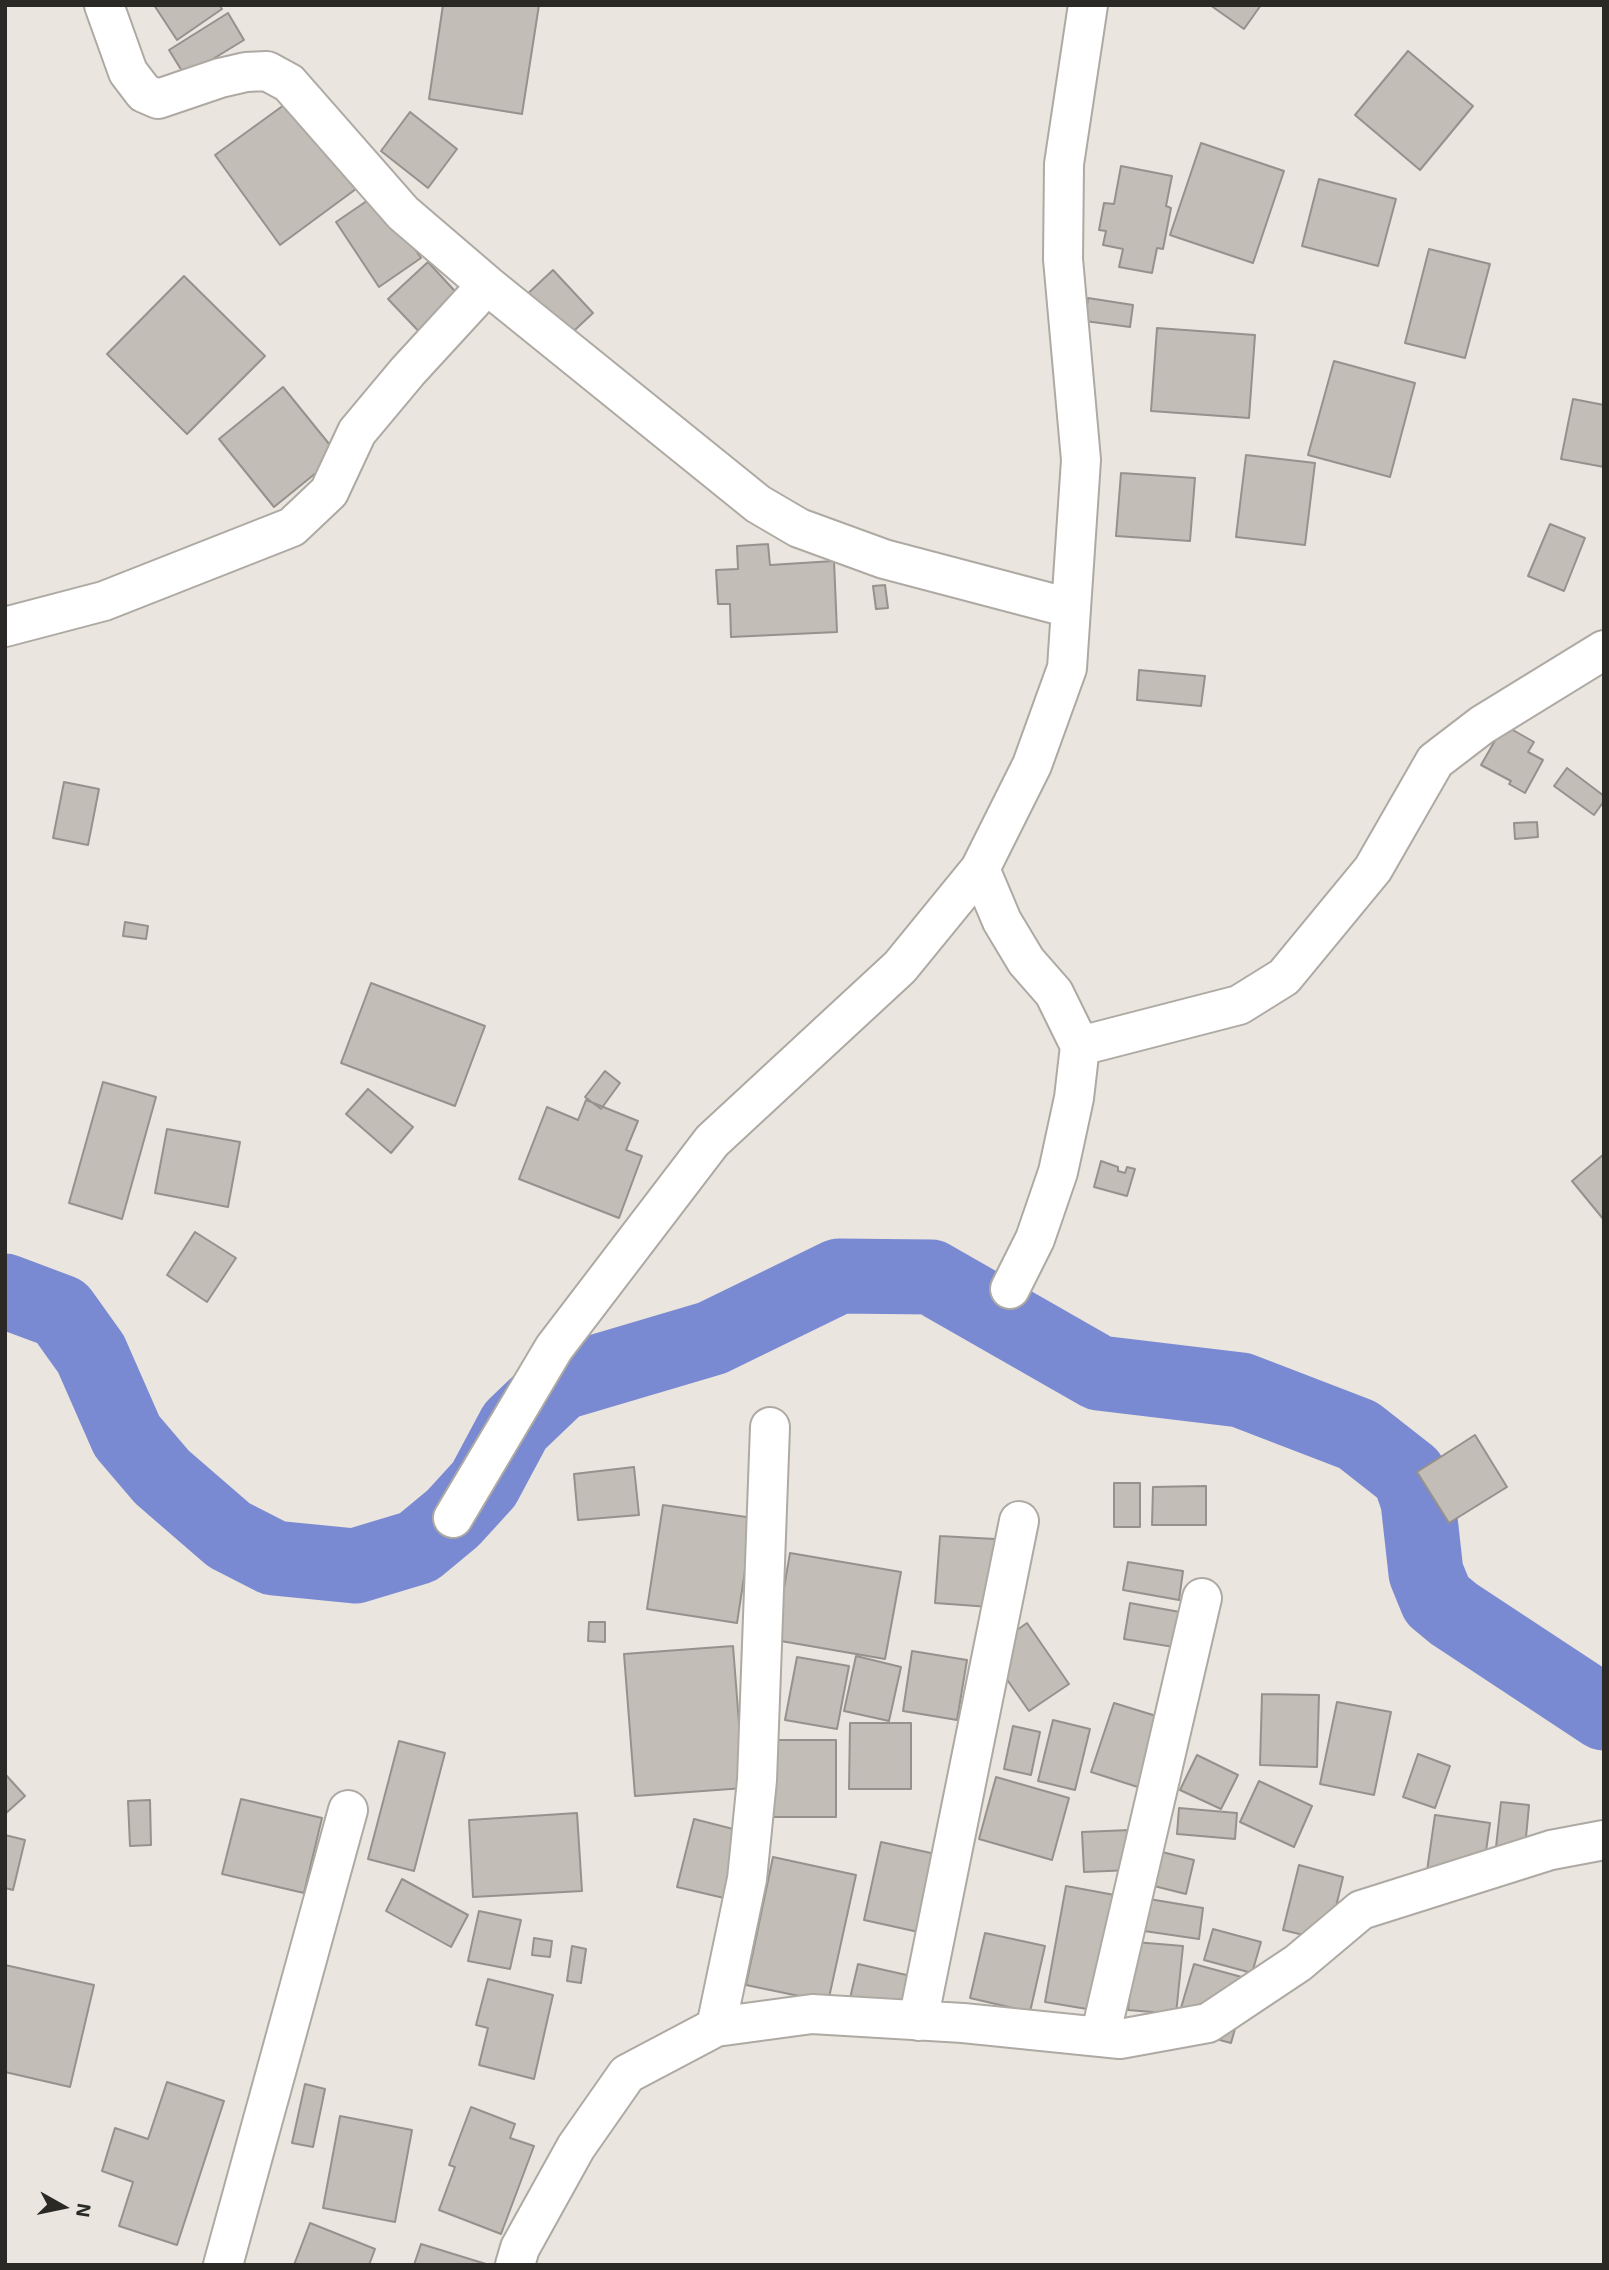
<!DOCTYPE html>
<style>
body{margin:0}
#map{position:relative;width:1609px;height:2270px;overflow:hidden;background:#eae5de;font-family:"Exo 2",sans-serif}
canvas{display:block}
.frame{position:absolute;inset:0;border:7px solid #2a2926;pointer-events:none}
.north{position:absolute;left:28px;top:2172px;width:70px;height:70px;-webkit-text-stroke:5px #eae5de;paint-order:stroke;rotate:99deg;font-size:19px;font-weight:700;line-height:28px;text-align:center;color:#2a2926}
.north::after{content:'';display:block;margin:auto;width:24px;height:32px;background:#2a2926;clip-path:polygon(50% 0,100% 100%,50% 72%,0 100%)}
</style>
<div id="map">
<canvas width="1609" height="2270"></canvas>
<div class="frame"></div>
<div class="north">N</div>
</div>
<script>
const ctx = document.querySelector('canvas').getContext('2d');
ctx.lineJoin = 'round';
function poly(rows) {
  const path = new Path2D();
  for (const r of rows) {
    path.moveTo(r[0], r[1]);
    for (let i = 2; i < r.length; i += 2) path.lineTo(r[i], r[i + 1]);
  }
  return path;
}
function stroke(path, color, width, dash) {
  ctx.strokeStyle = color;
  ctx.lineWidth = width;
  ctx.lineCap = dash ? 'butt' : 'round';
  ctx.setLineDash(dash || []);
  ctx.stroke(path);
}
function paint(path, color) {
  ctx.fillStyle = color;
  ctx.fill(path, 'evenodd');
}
stroke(poly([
 [5,1291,61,1312,91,1354,127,1436,162,1477,229,1535,274,1558,355,1566,418,1547,453,1518,484,1484,515,1426,560,1383,712,1338,839,1276,931,1277,1099,1373,1241,1390,1358,1435,1409,1475,1418,1501,1426,1573,1437,1600,1454,1614,1604,1713]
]), '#7a8ad2', 75);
const building = poly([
 [154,5,219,5,222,9,177,40,154,5],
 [443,5,539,5,522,114,429,99,443,5],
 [1210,5,1261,5,1244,29,1210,5],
 [228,13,244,40,185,76,169,50,228,13],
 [1408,51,1473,106,1420,170,1355,115,1408,51],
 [295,97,360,186,280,245,215,155,295,97],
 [410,112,457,149,428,188,381,151,410,112],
 [1201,143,1284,171,1253,263,1170,235,1201,143],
 [1121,166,1172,176,1166,206,1171,208,1163,249,1157,248,1152,273,1119,267,1123,249,1103,245,1106,231,1099,230,1104,203,1114,204,1121,166],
 [1319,179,1396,199,1378,266,1302,246,1319,179],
 [377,194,421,258,379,287,336,222,377,194],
 [1429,249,1490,264,1465,358,1405,343,1429,249],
 [428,262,465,302,426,339,388,299,428,262],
 [553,270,593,313,562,342,522,299,553,270],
 [184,276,265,356,187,434,107,354,184,276],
 [1088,298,1133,305,1130,327,1085,321,1088,298],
 [1157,328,1255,335,1249,418,1151,411,1157,328],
 [1334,361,1415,383,1390,477,1308,455,1334,361],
 [283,387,338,455,274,507,219,439,283,387],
 [1573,399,1604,405,1604,467,1561,459,1573,399],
 [1246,455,1315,463,1305,545,1236,537,1246,455],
 [1121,473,1195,478,1190,541,1116,536,1121,473],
 [1550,524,1585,538,1564,591,1528,576,1550,524],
 [768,544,770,565,834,561,837,632,731,637,730,604,718,604,716,570,738,569,737,546,768,544],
 [885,585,888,608,876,609,873,586,885,585],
 [1139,670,1205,676,1201,706,1137,700,1139,670],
 [1504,725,1534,742,1528,752,1543,760,1525,793,1509,784,1511,781,1481,765,1504,725],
 [1567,768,1604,796,1604,801,1594,815,1554,786,1567,768],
 [64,782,99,789,88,845,53,838,64,782],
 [1537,822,1538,837,1515,839,1514,823,1537,822],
 [125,922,148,926,146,939,123,936,125,922],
 [371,983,485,1026,455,1106,341,1063,371,983],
 [605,1071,620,1083,601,1109,585,1097,605,1071],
 [103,1082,156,1097,122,1219,69,1203,103,1082],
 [368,1089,413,1127,391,1153,346,1114,368,1089],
 [586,1100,638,1121,626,1150,642,1156,619,1218,519,1179,547,1107,578,1120,586,1100],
 [167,1129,240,1142,228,1207,155,1193,167,1129],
 [1604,1154,1604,1220,1572,1181,1604,1154],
 [1101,1161,1118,1167,1118,1171,1125,1173,1127,1167,1135,1169,1127,1196,1094,1187,1101,1161],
 [195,1232,236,1258,207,1302,167,1275,195,1232],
 [1475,1435,1507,1487,1449,1523,1417,1472,1475,1435],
 [634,1467,639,1515,578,1520,574,1474,634,1467],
 [1114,1483,1140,1483,1140,1527,1114,1527,1114,1483],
 [1206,1486,1206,1525,1152,1525,1153,1487,1206,1486],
 [663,1505,753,1518,737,1623,647,1609,663,1505],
 [940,1536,995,1539,990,1607,935,1603,940,1536],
 [790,1553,901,1572,885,1659,775,1640,790,1553],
 [1128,1562,1183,1571,1179,1600,1123,1590,1128,1562],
 [1130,1603,1180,1612,1174,1647,1124,1639,1130,1603],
 [589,1622,605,1622,605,1642,588,1641,589,1622],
 [1027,1623,1069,1684,1029,1711,987,1651,1027,1623],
 [733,1646,744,1788,635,1796,624,1654,733,1646],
 [912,1651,967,1660,957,1720,903,1711,912,1651],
 [856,1656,901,1667,889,1721,844,1711,856,1656],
 [797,1657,849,1666,837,1729,785,1720,797,1657],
 [1262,1694,1319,1695,1317,1767,1260,1765,1262,1694],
 [1337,1702,1391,1712,1374,1795,1320,1784,1337,1702],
 [1114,1703,1166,1719,1144,1789,1091,1772,1114,1703],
 [1053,1720,1090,1729,1075,1790,1038,1781,1053,1720],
 [850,1723,911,1723,911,1789,849,1789,850,1723],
 [1013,1726,1040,1732,1031,1775,1004,1769,1013,1726],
 [770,1740,836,1740,836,1817,771,1817,770,1740],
 [399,1741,445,1753,414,1871,368,1859,399,1741],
 [1418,1754,1450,1766,1435,1808,1403,1797,1418,1754],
 [1197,1755,1238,1775,1221,1809,1180,1790,1197,1755],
 [5,1774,25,1796,5,1814,5,1774],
 [996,1777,1069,1798,1052,1860,979,1839,996,1777],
 [1259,1781,1312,1806,1294,1847,1240,1822,1259,1781],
 [241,1799,322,1818,304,1893,222,1874,241,1799],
 [150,1800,151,1845,130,1846,128,1801,150,1800],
 [1501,1802,1529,1805,1524,1859,1495,1856,1501,1802],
 [1179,1808,1237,1813,1235,1839,1177,1834,1179,1808],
 [577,1813,582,1891,473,1897,469,1820,577,1813],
 [1435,1815,1490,1823,1482,1879,1427,1871,1435,1815],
 [694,1819,741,1831,724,1898,677,1887,694,1819],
 [1130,1830,1131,1870,1084,1872,1082,1832,1130,1830],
 [5,1835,25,1840,13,1890,5,1888,5,1835],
 [881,1842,940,1855,923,1933,864,1920,881,1842],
 [1154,1850,1194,1860,1186,1894,1146,1884,1154,1850],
 [773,1857,856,1875,828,2002,746,1985,773,1857],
 [1299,1865,1343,1877,1328,1941,1283,1930,1299,1865],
 [402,1879,468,1915,451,1947,386,1911,402,1879],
 [1066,1886,1120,1896,1099,2011,1045,2002,1066,1886],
 [1149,1899,1203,1908,1199,1939,1144,1931,1149,1899],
 [479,1911,521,1920,510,1969,468,1961,479,1911],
 [1213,1929,1261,1942,1252,1973,1204,1960,1213,1929],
 [985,1933,1045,1946,1030,2012,970,1998,985,1933],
 [534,1938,552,1941,550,1957,532,1955,534,1938],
 [1135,1942,1183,1946,1176,2014,1128,2010,1135,1942],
 [572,1946,586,1949,581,1983,567,1981,572,1946],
 [858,1964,911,1976,901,2019,848,2007,858,1964],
 [1194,1964,1249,1979,1231,2043,1175,2028,1194,1964],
 [5,1965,94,1985,70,2087,5,2072,5,1965],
 [488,1979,553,1995,534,2079,479,2065,488,2028,476,2025,488,1979],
 [167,2082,224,2101,177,2245,119,2226,133,2182,102,2171,115,2128,148,2139,167,2082],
 [305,2084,325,2089,313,2147,292,2143,305,2084],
 [471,2107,515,2124,510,2138,534,2146,501,2234,439,2210,455,2167,449,2165,471,2107],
 [340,2116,412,2130,395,2222,323,2208,340,2116],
 [310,2223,375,2249,369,2265,294,2265,310,2223],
 [421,2244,486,2264,485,2265,414,2265,421,2244]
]);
paint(building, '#c2bdb7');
stroke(building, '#96918c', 2);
const minor = poly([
 [104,5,128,72,144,93,158,99,220,78,246,72,267,71,289,83,403,213,487,285,758,504,799,528,884,559,1070,608],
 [5,627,104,601,292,527,329,492,357,432,408,371,487,285],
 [980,869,1002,921,1026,961,1054,993,1080,1046,1074,1098,1058,1172,1035,1239,1010,1289],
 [1080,1046,1239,1005,1284,977,1373,869,1435,761,1482,725,1604,650],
 [453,1518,554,1348,712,1141,900,967,980,869,1032,765,1067,668,1081,460,1063,259,1064,164,1088,5],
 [918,2021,1019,1521],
 [716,2027,747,1879,757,1780,770,1427],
 [1100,2037,1202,1598],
 [223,2265,348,1810],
 [515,2265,520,2248,576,2147,627,2074,716,2027,812,2014,963,2023,1120,2039,1208,2023,1298,1963,1361,1910,1551,1850,1604,1840]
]);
stroke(minor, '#aea9a3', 42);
stroke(minor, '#fff', 38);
</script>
